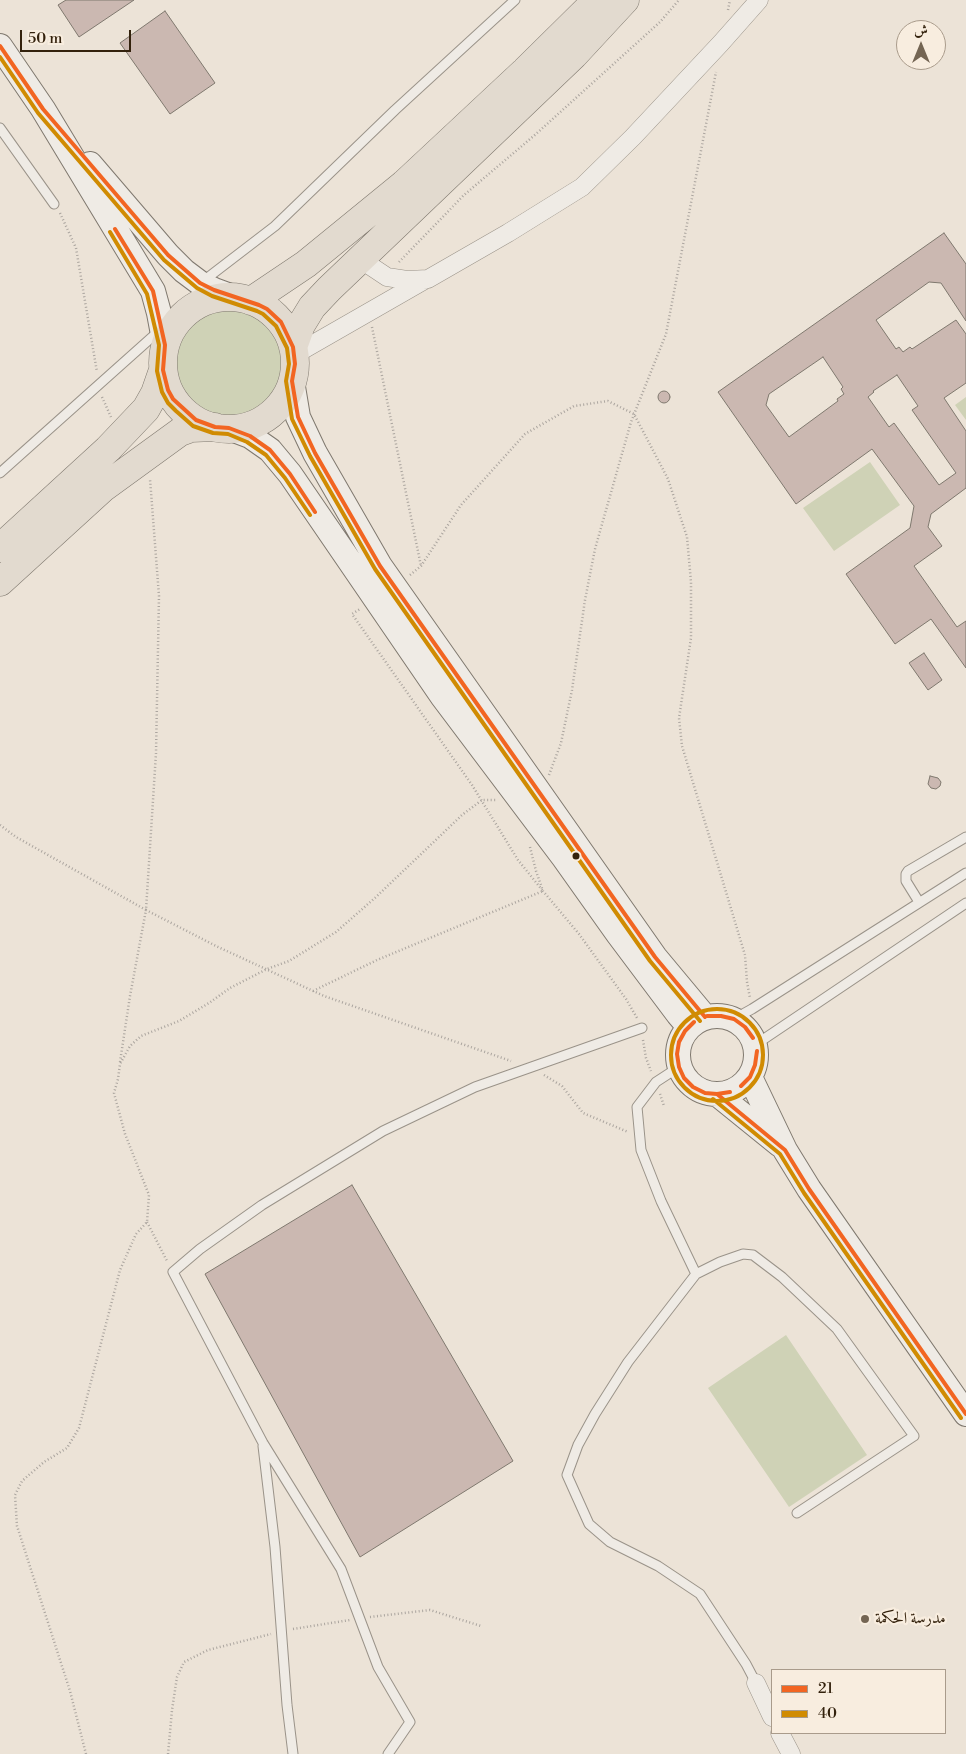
<!DOCTYPE html>
<meta charset="utf-8">
<style>
body{margin:0}
#map{position:relative;width:966px;height:1754px;overflow:hidden;background:#ece3d7;font-family:"Libre Bodoni",Amiri,serif}
canvas{display:block}
.legend{position:absolute;left:771px;top:1669px;width:175px;height:65px;box-sizing:border-box;background:#f8eddf;border:1px solid #a99b8b;margin:0;padding:6px 9px;list-style:none;font-size:15px;color:#33210c}
.legend li{display:flex;align-items:center;gap:10px;height:25px}
.legend b{width:25px;border:1px solid #a99b8b}
.north{position:absolute;left:896px;top:20px;width:50px;height:50px;box-sizing:border-box;background:#f8eddf;border:1px solid #a99b8b;border-radius:50%;rotate:0deg;font-size:14px;font-weight:700;line-height:20px;text-align:center;color:#33210c}
.north::after{content:'';display:block;margin:auto;width:18px;height:22px;background:#746553;clip-path:polygon(50% 0,100% 100%,50% 72%,0 100%)}
.scale{position:absolute;left:20px;top:30px;width:111px;height:22px;box-sizing:border-box;border:2px solid #33210c;border-top:0;padding-left:6px;font-size:15px;line-height:18px;white-space:nowrap;color:#33210c;-webkit-text-stroke:4px #f8eddf;paint-order:stroke}
</style>
<div id="map">
<canvas width="966" height="1754"></canvas>
<ul class="legend">
<li><b style="height:6px;background:#f26522"></b>21</li>
<li><b style="height:6px;background:#d08b02"></b>40</li>
</ul>
<div class="north">ش</div>
<div class="scale">50 m</div>
</div>
<script>
const ctx = document.querySelector('canvas').getContext('2d');
ctx.lineJoin = 'round';
function paint(path, color) {
  ctx.fillStyle = color;
  ctx.fill(path, 'evenodd');
}
function poly(rows) {
  const path = new Path2D();
  for (const r of rows) {
    if (r.length === 3) {
      path.moveTo(r[0] + r[2], r[1]);
      path.arc(r[0], r[1], r[2], 0, 2 * Math.PI);
      continue;
    }
    path.moveTo(r[0], r[1]);
    for (let i = 2; i < r.length; i += 2) path.lineTo(r[i], r[i + 1]);
  }
  return path;
}
function stroke(path, color, width, dash) {
  ctx.strokeStyle = color;
  ctx.lineWidth = width;
  ctx.lineCap = dash ? 'butt' : 'round';
  ctx.setLineDash(dash || []);
  ctx.stroke(path);
}
function drawText(font, color, halo, rows, align = 'center') {
  ctx.font = font + ' "Libre Bodoni",Amiri,serif';
  ctx.lineWidth = 4.5;
  ctx.setLineDash([]);
  ctx.textBaseline = 'middle';
  ctx.strokeStyle = halo;
  ctx.fillStyle = color;
  for (const [text, x, y, turn = 0] of rows) {
    ctx.save();
    ctx.translate(x, y);
    ctx.rotate((+turn || 0) * Math.PI / 180);
    ctx.textAlign = isNaN(turn) ? turn : align;
    if (halo) ctx.strokeText(text, 0, 0);
    ctx.fillText(text, 0, 0);
    ctx.restore();
  }
}
paint(poly([
 [229,363,57],
 [966,397,966,420,955,405],
 [870,462,900,505,834,551,803,508],
 [786,1335,867,1455,789,1507,708,1388]
]), '#cfd2b6');
const building = poly([
 [66,0,134,0,79,37,58,5,66,0],
 [165,11,215,83,170,114,120,43,165,11],
 [944,233,966,264,966,321,941,283,929,282,876,320,896,349,899,347,903,352,910,347,912,349,956,320,966,334,966,383,944,398,966,431,966,488,931,514,928,527,942,546,914,566,957,627,966,621,966,668,931,619,895,644,846,574,910,528,914,506,872,449,796,504,718,392,944,233],
 [823,357,843,387,841,389,844,394,837,399,838,401,789,437,766,405,769,394,823,357],
 [897,375,918,406,912,410,956,473,939,485,894,423,889,427,868,397,874,392,873,391,897,375],
 [664,397,6],
 [924,653,942,680,928,690,909,663,924,653],
 [930,776,938,778,941,782,940,786,936,789,931,788,928,784,930,776],
 [352,1185,513,1461,360,1557,205,1274,352,1185]
]);
paint(building, '#cbb8b1');
stroke(building, '#7f786e', 1);
const service = poly([
 [0,128,54,204],
 [202,282,275,226,395,110,515,0],
 [0,473,160,330],
 [919,902,906,881,906,874,908,871,966,837],
 [734,1019,752,1009,966,873],
 [755,1045,966,903],
 [679,1067,656,1082,637,1107,641,1150,661,1201,696,1274],
 [263,1446,275,1547,287,1705,293,1754],
 [756,1683,746,1664,700,1594,658,1566,610,1542,589,1524,567,1475,578,1445,595,1414,628,1362,696,1274,720,1262,743,1254,753,1255,782,1277,837,1329,914,1436,797,1513],
 [388,1754,410,1722,378,1667,341,1569,263,1443,173,1272,200,1249,262,1205,383,1131,475,1087,642,1028]
]);
const minor = poly([
 [360,259,387,277,407,280,428,279,508,233,582,187,633,137,721,43,759,0],
 [294,355,423,281],
 [756,1683,772,1717],
 [780,1733,791,1754]
]);
const secondary = poly([
 [0,46,43,109,153,291,159,313,165,345],
 [90,164,168,255,184,271,200,283,214,290,233,297],
 [292,381,298,417,315,453,380,566,655,957,705,1017],
 [229,428,250,436,270,450,290,474,442,696,564,858,618,934,678,1014,689,1027],
 [717,1055,39],
 [750,1077,785,1150,809,1189,966,1414],
 [717,1094,780,1145]
]);
const trunk = poly([
 [229,363,66],
 [251,301,306,264,404,184,525,71,597,0],
 [293,347,301,325,312,307,329,289,574,55,625,0],
 [0,548,108,449,146,409,155,393,163,370],
 [0,582,103,488,180,432,191,428,215,427]
]);
stroke(service, '#9a9389', 11);
stroke(minor, '#9a9389', 19);
stroke(secondary, '#7f786e', 26);
stroke(trunk, '#7f786e', 29);
stroke(poly([
 [728,10,730,0],
 [60,213,76,248,97,372],
 [399,262,464,195,536,134,660,22,679,0],
 [372,327,421,566],
 [102,397,111,417],
 [410,575,421,566,461,505,525,434,574,406,608,401,634,414,668,479,687,537,691,582,691,638,679,718,682,746,745,955,747,982,750,998],
 [549,775,561,743,572,690,585,600,595,549,631,422,666,334,716,72],
 [0,825,16,837,146,910,156,753,159,596,150,479],
 [530,847,536,871,543,891,579,934,626,999,637,1018],
 [313,991,377,960,543,891,518,860,472,785,352,614,360,609],
 [643,1040,646,1058,651,1071],
 [120,1062,130,996,146,910,216,946,324,996,511,1061],
 [544,1075,562,1086,583,1113,628,1132],
 [660,1094,664,1106],
 [147,1222,167,1261],
 [370,1617,430,1610,481,1626],
 [293,1629,350,1620],
 [86,1754,70,1691,17,1526,15,1495,22,1481,44,1462,67,1448,79,1428,120,1270,136,1234,147,1222,149,1195,125,1134,114,1093,118,1079,120,1064,130,1046,141,1036,179,1021,209,1003,230,988,267,969,289,961,336,932,376,897,462,815,482,800,496,800],
 [168,1754,172,1710,177,1677,184,1662,208,1650,271,1634]
]), '#aba59f', 2.5, [1, 2.5]);
stroke(service, '#efebe5', 9);
stroke(minor, '#efebe5', 18);
stroke(secondary, '#efebe5', 24);
stroke(trunk, '#e2dacf', 28);
stroke(poly([
 [0,46,43,109,168,255,200,283,214,290,259,305,267,309,281,322,293,347,295,364,292,381,298,417,315,453,380,566,655,957,705,1017],
 [115,229,153,291,165,345,163,370,168,390,173,399,196,420,215,427,229,428,250,436,270,450,290,474,315,512],
 [707,1016,721,1016,734,1019,745,1027,753,1038],
 [694,1022,685,1031,679,1042,677,1054,679,1067,684,1078,693,1087,705,1093,717,1094,730,1092],
 [741,1086,750,1077,755,1065,757,1051],
 [717,1094,785,1150,809,1189,966,1414]
]), '#f26522', 4);
stroke(poly([
 [0,57,38,113,164,260,197,288,212,296,257,311,263,314,276,326,287,348,289,364,286,381,292,419,310,456,375,569,650,961,700,1021],
 [110,232,147,294,159,345,157,371,162,392,168,403,176,411,193,426,213,433,228,434,247,442,266,455,285,478,310,515],
 [717,1055,46],
 [713,1099,780,1154,804,1193,961,1418]
]), '#d08b02', 4);
for (const [x, y, r, color] of [
 [576,856,4.5,"#33210c"],
 [865,1619,5,"#746553"]
]) {
  const dot = new Path2D();
  dot.arc(x, y, r, 0, 2 * Math.PI);
  ctx.fillStyle = color;
  ctx.fill(dot);
  stroke(dot, '#f8eddf', 2);
}
drawText('16px', '#33210c', '#f8eddf', [
 ["مدرسة الحكمة",875,1619]
], 'left');
</script>
